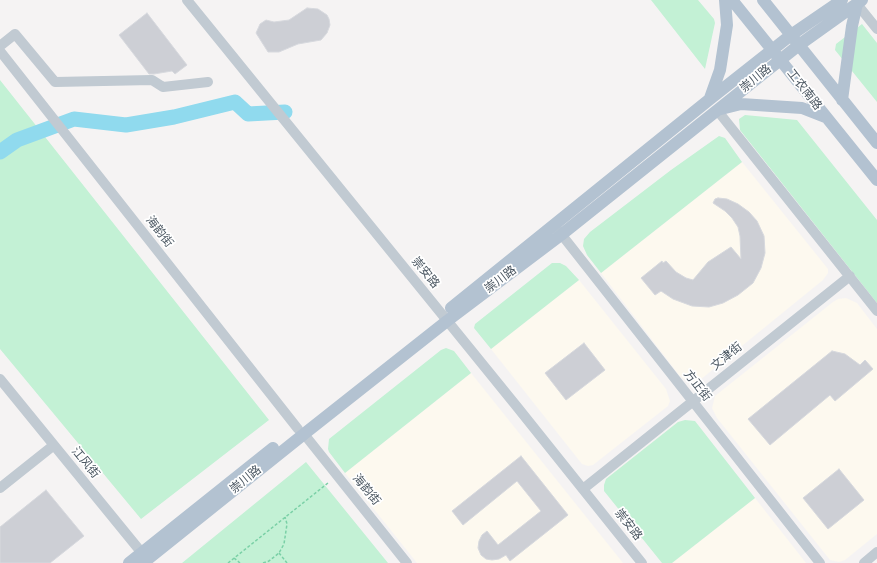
<!DOCTYPE html>
<meta charset="utf-8">
<style>
body{margin:0}
canvas{display:block;background:#f5f3f3}
</style>
<canvas width="877" height="563"></canvas>
<script>
const ctx = document.querySelector('canvas').getContext('2d');
ctx.lineJoin = 'round';
function paint(path, color) {
  ctx.fillStyle = color;
  ctx.fill(path, 'evenodd');
}
function poly(rows) {
  const path = new Path2D();
  for (const r of rows) {
    path.moveTo(r[0], r[1]);
    for (let i = 2; i < r.length; i += 2) path.lineTo(r[i], r[i + 1]);
  }
  return path;
}
function stroke(path, color, width, dash) {
  ctx.strokeStyle = color;
  ctx.lineWidth = width;
  ctx.lineCap = dash ? 'butt' : 'round';
  ctx.setLineDash(dash || []);
  ctx.stroke(path);
}
function drawText(font, color, halo, rows, align = 'center') {
  ctx.font = font + ' Poppins,"Noto Sans SC",sans-serif';
  ctx.lineWidth = 3.5;
  ctx.setLineDash([]);
  ctx.textBaseline = 'middle';
  ctx.strokeStyle = halo;
  ctx.fillStyle = color;
  for (const [text, x, y, turn = 0] of rows) {
    ctx.save();
    ctx.translate(x, y);
    ctx.rotate((+turn || 0) * Math.PI / 180);
    ctx.textAlign = isNaN(turn) ? turn : align;
    if (halo) ctx.strokeText(text, 0, 0);
    ctx.fillText(text, 0, 0);
    ctx.restore();
  }
}
paint(poly([
 [742,162,828,269,828,273,823,280,700,380,693,382,684,379,679,375,601,273],
 [579,280,666,389,670,401,668,406,593,465,588,466,582,464,491,349],
 [846,298,857,303,877,329,877,534,845,560,839,562,830,560,717,418,712,408,715,396,833,302,838,299],
 [471,373,623,563,417,563,345,473],
 [755,498,806,563,672,563]
]), '#fdf9ef');
paint(poly([
 [651,0,698,0,714,19,715,23,705,69],
 [862,24,877,43,877,102,835,50,836,44],
 [0,80,269,420,141,519,0,349],
 [745,115,797,120,877,220,877,303,740,130,739,119],
 [719,136,725,138,742,162,601,273,587,255,583,246,584,239,590,232,671,170],
 [552,263,560,263,566,266,579,280,491,349,474,328,475,324],
 [446,348,454,351,471,373,345,473,329,452,328,449,329,439,441,350],
 [685,420,695,421,755,498,672,563,662,563,604,491,604,485,606,479,678,422],
 [306,462,388,563,182,563]
]), '#c3f1d5');
stroke(poly([
 [0,152,17,140,74,119,126,125,174,117,235,102,248,114,285,112]
]), '#90daee', 15);
const building = poly([
 [307,8,318,9,327,15,329,19,330,25,327,33,321,40,298,44,279,52,268,52,256,33,260,24,266,20,274,22,289,20,307,8],
 [147,13,187,65,175,74,172,71,154,74,149,74,119,35,147,13],
 [718,198,727,199,738,204,749,212,757,221,764,236,765,253,761,268,753,283,738,295,723,303,709,307,692,306,673,299,661,291,655,295,641,278,662,261,663,263,666,261,676,272,686,278,693,280,708,262,731,247,741,259,740,236,738,227,732,218,725,211,713,203,715,199,718,198],
 [584,343,605,370,566,400,545,373,584,343],
 [832,351,845,354,860,365,865,360,873,369,835,401,830,395,770,445,748,419,832,351],
 [521,456,568,515,510,561,506,555,499,559,492,560,486,559,481,555,478,548,479,541,482,535,487,531,498,545,541,511,517,481,463,525,452,511,521,456],
 [839,469,864,500,828,529,803,498,839,469],
 [46,490,84,536,50,563,0,563,0,527,46,490]
]);
paint(building, '#cdcfd5');
stroke(building, '#d7d9de', 1);
stroke(poly([
 [279,553,287,563],
 [234,558,240,563],
 [228,563,328,483],
 [263,563,269,561,279,553,284,544,287,524,285,517]
]), '#7ad0a6', 1.5, [3, 2]);
stroke(poly([
 [187,0,518,408,642,563],
 [857,4,877,29],
 [0,46,15,34,55,82,152,80,163,87,208,82],
 [0,51,298,429],
 [717,110,877,311],
 [554,225,820,563],
 [0,379,146,558],
 [304,434,407,563],
 [0,488,54,445],
 [583,489,850,276],
 [864,563,877,552]
]), '#c1cad2', 10);
stroke(poly([
 [732,0,877,180],
 [763,0,877,143],
 [710,98,720,70,727,25,725,0],
 [842,100,852,26,857,4],
 [721,109,741,104,802,108,825,117],
 [451,308,710,99,791,35,842,0],
 [129,563,273,448],
 [143,563,304,434,447,321,561,235,799,45,862,0]
]), '#b3c2d1', 12);
drawText('12px', '#4a5661', '#fff', [
 ["崇川路",756,79,-39],
 ["工农南路",804,90,52],
 ["海韵街",159,232,52],
 ["崇安路",425,273,51],
 ["崇川路",501,280,-37],
 ["文津街",727,357,-39],
 ["方正街",697,386,52],
 ["江风街",85,463,51],
 ["崇川路",246,480,-39],
 ["海韵街",366,490,51],
 ["崇安路",628,525,52]
]);
</script>
